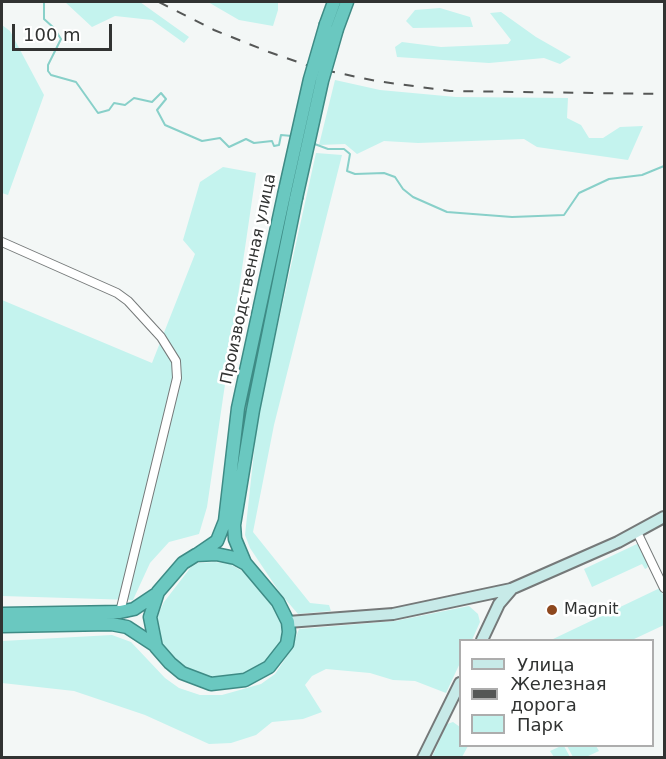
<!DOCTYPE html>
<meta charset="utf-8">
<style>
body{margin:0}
#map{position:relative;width:666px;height:759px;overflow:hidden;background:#f3f7f6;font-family:"DejaVu Sans",sans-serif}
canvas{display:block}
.frame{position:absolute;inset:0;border:3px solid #313332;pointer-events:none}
.legend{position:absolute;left:459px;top:639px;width:195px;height:108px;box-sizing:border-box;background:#fff;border:2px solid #adadad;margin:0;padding:8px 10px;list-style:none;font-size:18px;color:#313332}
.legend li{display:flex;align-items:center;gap:12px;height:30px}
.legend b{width:30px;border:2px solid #adadad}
.scale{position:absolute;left:12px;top:24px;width:100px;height:27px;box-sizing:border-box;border:3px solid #313332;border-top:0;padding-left:8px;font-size:18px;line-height:21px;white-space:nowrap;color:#313332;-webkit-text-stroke:4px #fff;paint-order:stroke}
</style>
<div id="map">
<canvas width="666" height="759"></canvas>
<div class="frame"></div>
<ul class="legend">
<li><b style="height:8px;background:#c7eae8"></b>Улица</li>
<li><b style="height:8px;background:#555756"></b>Железная дорога</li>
<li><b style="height:16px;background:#c4f3ee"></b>Парк</li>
</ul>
<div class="scale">100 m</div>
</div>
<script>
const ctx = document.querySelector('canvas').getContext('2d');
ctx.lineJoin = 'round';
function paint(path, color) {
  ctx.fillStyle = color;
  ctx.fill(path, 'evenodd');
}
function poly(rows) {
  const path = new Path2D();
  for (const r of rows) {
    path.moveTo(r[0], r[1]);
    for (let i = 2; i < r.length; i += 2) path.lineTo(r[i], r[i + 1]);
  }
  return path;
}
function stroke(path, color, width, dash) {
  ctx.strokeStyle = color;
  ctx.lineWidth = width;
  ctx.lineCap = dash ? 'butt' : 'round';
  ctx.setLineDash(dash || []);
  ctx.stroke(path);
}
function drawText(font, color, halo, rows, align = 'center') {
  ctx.font = font + ' "DejaVu Sans",sans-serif';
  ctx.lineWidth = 5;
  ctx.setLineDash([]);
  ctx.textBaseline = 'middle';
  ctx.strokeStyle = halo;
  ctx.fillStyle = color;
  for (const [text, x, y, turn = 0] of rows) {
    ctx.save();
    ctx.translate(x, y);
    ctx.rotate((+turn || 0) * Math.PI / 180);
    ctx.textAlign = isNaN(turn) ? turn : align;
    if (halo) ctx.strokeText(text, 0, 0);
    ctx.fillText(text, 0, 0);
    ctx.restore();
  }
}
paint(poly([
 [65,2,140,2,189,37,184,43,152,20,115,16,92,27],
 [208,2,278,2,278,10,273,26,239,20],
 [440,8,470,17,473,27,413,28,406,21,415,10],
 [501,12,536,37,571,57,560,64,544,58,489,63,397,57,395,47,402,42,441,47,508,44,511,40,490,13],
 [2,25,10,31,44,95,8,195,2,193],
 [335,80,380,90,456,97,568,98,567,118,581,125,589,138,603,138,620,127,643,126,628,160,537,147,524,139,418,143,384,141,357,154,345,144,319,145],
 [316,153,342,155,274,425,253,532,310,603,329,605,331,611,298,614,280,593,250,548,245,535,258,415],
 [223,167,256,173,207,507,199,534,169,542,150,563,133,600,2,596,2,300,152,363,195,254,183,240,200,182],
 [639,543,649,564,647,568,645,569,642,564,592,587,584,569],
 [215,562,230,564,242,571,262,589,282,622,283,631,282,642,267,662,258,669,226,678,208,678,195,674,182,665,161,643,155,630,157,617,164,602,191,567,198,563],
 [660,588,664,597,664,625,632,640,551,640],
 [469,606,478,614,480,622,472,640,460,640,460,663,446,693,415,681,393,680,370,673,326,669,312,676,305,685,322,712,303,719,272,722,256,735,231,743,209,744,145,715,74,691,2,683,2,641,112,635,131,642,165,678,179,688,200,695,222,695,261,684,275,674,291,650,299,629,395,621],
 [453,722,460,727,460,746,468,746,462,757,432,757,447,724],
 [561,746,564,746,570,757,554,757,550,751],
 [567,746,596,746,599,751,586,757,573,757]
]), '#c4f3ee');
stroke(poly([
 [44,2,44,19,54,28,61,39,48,65,48,71,51,75,76,82,98,113,109,110,114,103,125,105,134,98,152,102,161,93,166,99,157,110,165,125,202,141,220,138,229,147,246,139,254,143,272,141,274,146,279,145,281,135,292,136],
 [312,143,328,149,344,149,350,154,347,171,355,174,384,173,395,177,403,189,413,197,447,212,512,217,564,215,579,193,609,179,642,175,664,166]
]), '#88d0c9', 2);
const minor = poly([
 [2,242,117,293,128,301,161,337,176,361,177,378,120,612],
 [637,532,664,588]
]);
const secondary = poly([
 [288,622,393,614,511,589,618,542,664,517],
 [482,640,499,604,511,590],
 [423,758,460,683]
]);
const trunk = poly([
 [326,24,334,2],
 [337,29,347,2],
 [198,554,217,541,225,521,238,408,284,195],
 [216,554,235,558,246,564,278,602,288,622,289,632,287,644,269,667,245,680,211,684,182,673,170,663,156,647,150,617,158,592,183,563,196,555,216,554],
 [245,563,235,539,234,525,253,410,296,198],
 [2,614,120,612,134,609,155,595],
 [2,626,111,624,127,627,156,646]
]);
stroke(minor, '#757979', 10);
stroke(secondary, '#757979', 14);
stroke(trunk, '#3e8b85', 15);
stroke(minor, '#fff', 8);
stroke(secondary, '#c7eae8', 10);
stroke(trunk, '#6ac8c0', 12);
stroke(poly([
 [159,2,214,30,269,52,315,68,376,81,450,91,664,94]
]), '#555756', 2, [10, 10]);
const trunkBridge = poly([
 [284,195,310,79,326,24],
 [296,198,322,81,337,29]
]);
stroke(trunkBridge, '#3e8b85', 15, []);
stroke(trunkBridge, '#6ac8c0', 12);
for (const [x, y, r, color] of [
 [552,610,6,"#8d481e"]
]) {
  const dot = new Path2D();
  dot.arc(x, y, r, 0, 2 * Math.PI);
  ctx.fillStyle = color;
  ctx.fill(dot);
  stroke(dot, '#fff', 2);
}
drawText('16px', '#313332', '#fff', [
 ["Производственная улица",249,279,-78]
]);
drawText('16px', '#313332', '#fff', [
 ["Magnit",564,610]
], 'left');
</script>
